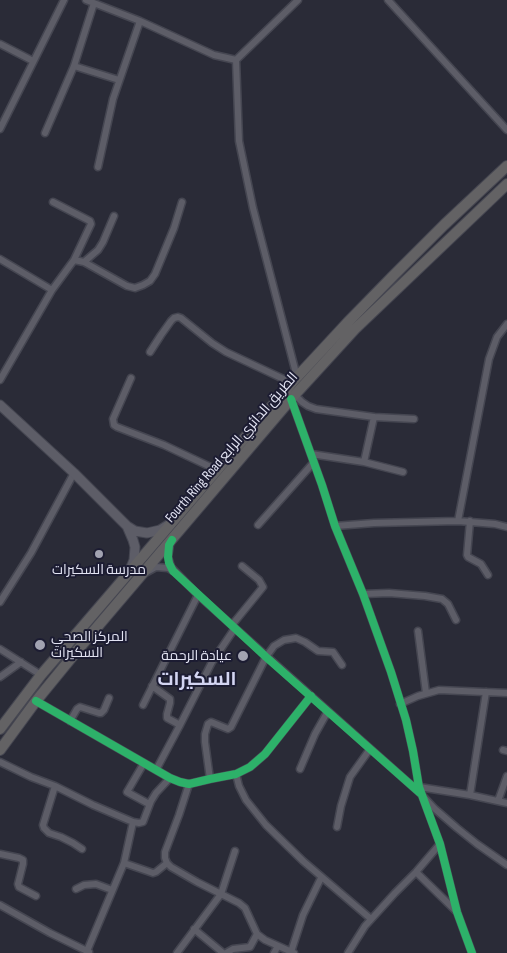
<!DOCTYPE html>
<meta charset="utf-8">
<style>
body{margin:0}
canvas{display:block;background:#2a2b37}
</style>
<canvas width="507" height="953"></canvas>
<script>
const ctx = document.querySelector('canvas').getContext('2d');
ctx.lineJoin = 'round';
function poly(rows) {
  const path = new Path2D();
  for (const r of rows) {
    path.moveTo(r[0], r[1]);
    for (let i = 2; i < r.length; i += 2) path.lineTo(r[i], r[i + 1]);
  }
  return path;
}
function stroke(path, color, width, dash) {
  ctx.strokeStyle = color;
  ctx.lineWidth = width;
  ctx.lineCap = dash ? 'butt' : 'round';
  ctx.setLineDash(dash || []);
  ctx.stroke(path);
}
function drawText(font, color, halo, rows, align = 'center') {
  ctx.font = font + ' "Sofia Sans Condensed",Cairo,sans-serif';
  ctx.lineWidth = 4;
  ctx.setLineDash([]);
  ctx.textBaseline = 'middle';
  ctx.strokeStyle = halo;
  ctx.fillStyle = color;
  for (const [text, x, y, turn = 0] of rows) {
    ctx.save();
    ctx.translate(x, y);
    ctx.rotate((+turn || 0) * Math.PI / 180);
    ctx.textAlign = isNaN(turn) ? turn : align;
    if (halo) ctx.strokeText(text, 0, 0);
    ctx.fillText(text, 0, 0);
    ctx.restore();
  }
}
const minor = poly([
 [86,0,140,21,214,55,236,60],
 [388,0,507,130],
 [0,44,33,61],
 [236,60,239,141,253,208,297,377],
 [236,60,298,0],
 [74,66,119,80],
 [0,129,64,0],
 [45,133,74,66,94,3],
 [98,167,113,99,140,21],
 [0,259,52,290],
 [74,260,84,262,127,286,135,288,143,285,150,281,155,274,174,228,182,202],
 [84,262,98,250,103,242,114,216],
 [150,352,161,335,171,321,174,318,178,317,181,318,212,343,226,352,292,383],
 [131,378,113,419,114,425,117,427,164,445,217,470],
 [0,380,52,290,74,260,91,224,90,221,53,202],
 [295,395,302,402,308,406,316,409,374,417,414,419],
 [291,399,322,485,335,526,363,594,391,672,406,720,413,751,419,787,440,844,457,912,472,953],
 [311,454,364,462,403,472],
 [364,462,374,417],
 [458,521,489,359,497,337,507,324],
 [470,521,467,555,468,557,481,564,488,575],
 [258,525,314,462],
 [335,526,374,523,458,521,495,524,507,527],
 [170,544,168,557,171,567,198,595,420,793,435,809,457,828,477,844,507,865],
 [147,572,156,567,168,568,173,571],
 [363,594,389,593,425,596,442,599,448,604,456,620],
 [0,602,31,553,74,473],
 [232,625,263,587,259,580,242,566],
 [418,631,426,693],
 [0,649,41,675],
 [0,677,21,662],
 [152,686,170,699,170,703,167,714,167,718,180,725],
 [36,701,170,778,180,782,189,784,210,779,236,774,250,767,265,754,311,696],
 [400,704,418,696,439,690,507,693],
 [143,705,198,595],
 [70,721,77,709,80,707,99,713,101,713,104,710,109,698],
 [503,750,507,751],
 [0,762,31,777,55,786,93,805,133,822,139,823,143,822,151,801,156,793,170,778],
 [144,763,127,792,149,804],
 [300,769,315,734,328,711],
 [156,770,180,725,212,662,235,628],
 [236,774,239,786,246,800,266,825,303,861,371,919],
 [210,779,205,742,205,734,208,724,211,722,228,729,231,727,266,657,274,646,284,640,296,638,305,642,318,651,333,652,342,665],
 [189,784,179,815,165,852,165,858,167,863,171,867,197,882,239,903,245,908,257,934,265,940,294,953],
 [55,786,43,825,44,828,49,833,61,837,73,843,82,849],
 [419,787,470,795,507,803],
 [470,795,486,692],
 [498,801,507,776],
 [337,827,341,806,350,777,370,749],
 [0,854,19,858,23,860,23,864,18,884,19,887,36,896],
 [124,863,153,873,156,872,167,863],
 [416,872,456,911],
 [76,889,84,885,96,884,112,890],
 [0,905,50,933,89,952],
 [194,929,223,953],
 [87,951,124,863,133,822],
 [291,952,303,915,321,878],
 [177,953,221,894,235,851],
 [226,953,233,949,250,947,257,934],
 [274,953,278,946],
 [348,953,365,926,395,893,416,872,440,844]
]);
const secondary = poly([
 [0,405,74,473,127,526,135,531,147,533,160,530,168,525],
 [127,526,133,540,135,547,134,560,130,570]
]);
const primary = poly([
 [0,729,41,675,297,377,348,322,393,276,444,225,507,166],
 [0,750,36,701,81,646,291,399,355,329,507,184]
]);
stroke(minor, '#454651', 9);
stroke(secondary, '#454651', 11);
stroke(primary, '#454651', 12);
stroke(minor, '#5d5d67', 6);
stroke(secondary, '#5d5d67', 9);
stroke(primary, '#636264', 10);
stroke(poly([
 [291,399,322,485,335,526,363,594,391,672,406,720,413,751,419,787,440,844,457,912,472,953],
 [172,540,169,545,168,557,169,563,173,571,266,657,420,793],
 [36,701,170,778,180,782,189,784,210,779,236,774,250,767,265,754,311,696]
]), '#2db169', 8);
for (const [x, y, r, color] of [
 [99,554,5,"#a2a3b1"],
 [40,645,6,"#a2a3b1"],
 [243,656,6,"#a2a3b1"]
]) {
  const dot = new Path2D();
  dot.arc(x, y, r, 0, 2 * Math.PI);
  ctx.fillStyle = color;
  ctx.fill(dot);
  stroke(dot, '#1c1c32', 2);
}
drawText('14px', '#e3e4f3', '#1c1c32', [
 ["Fourth Ring Road الطريق الدائري الرابع",232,448,-49]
]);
drawText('14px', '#e3e4f3', '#1c1c32', [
 ["مدرسة السكيرات",99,570],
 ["المركز الصحي",51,637,"left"],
 ["السكيرات",51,653,"left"],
 ["عيادة الرحمة",232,656,"right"]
]);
drawText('bold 19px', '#d3d5f2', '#1c1c32', [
 ["السكيرات",197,680]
]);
</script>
